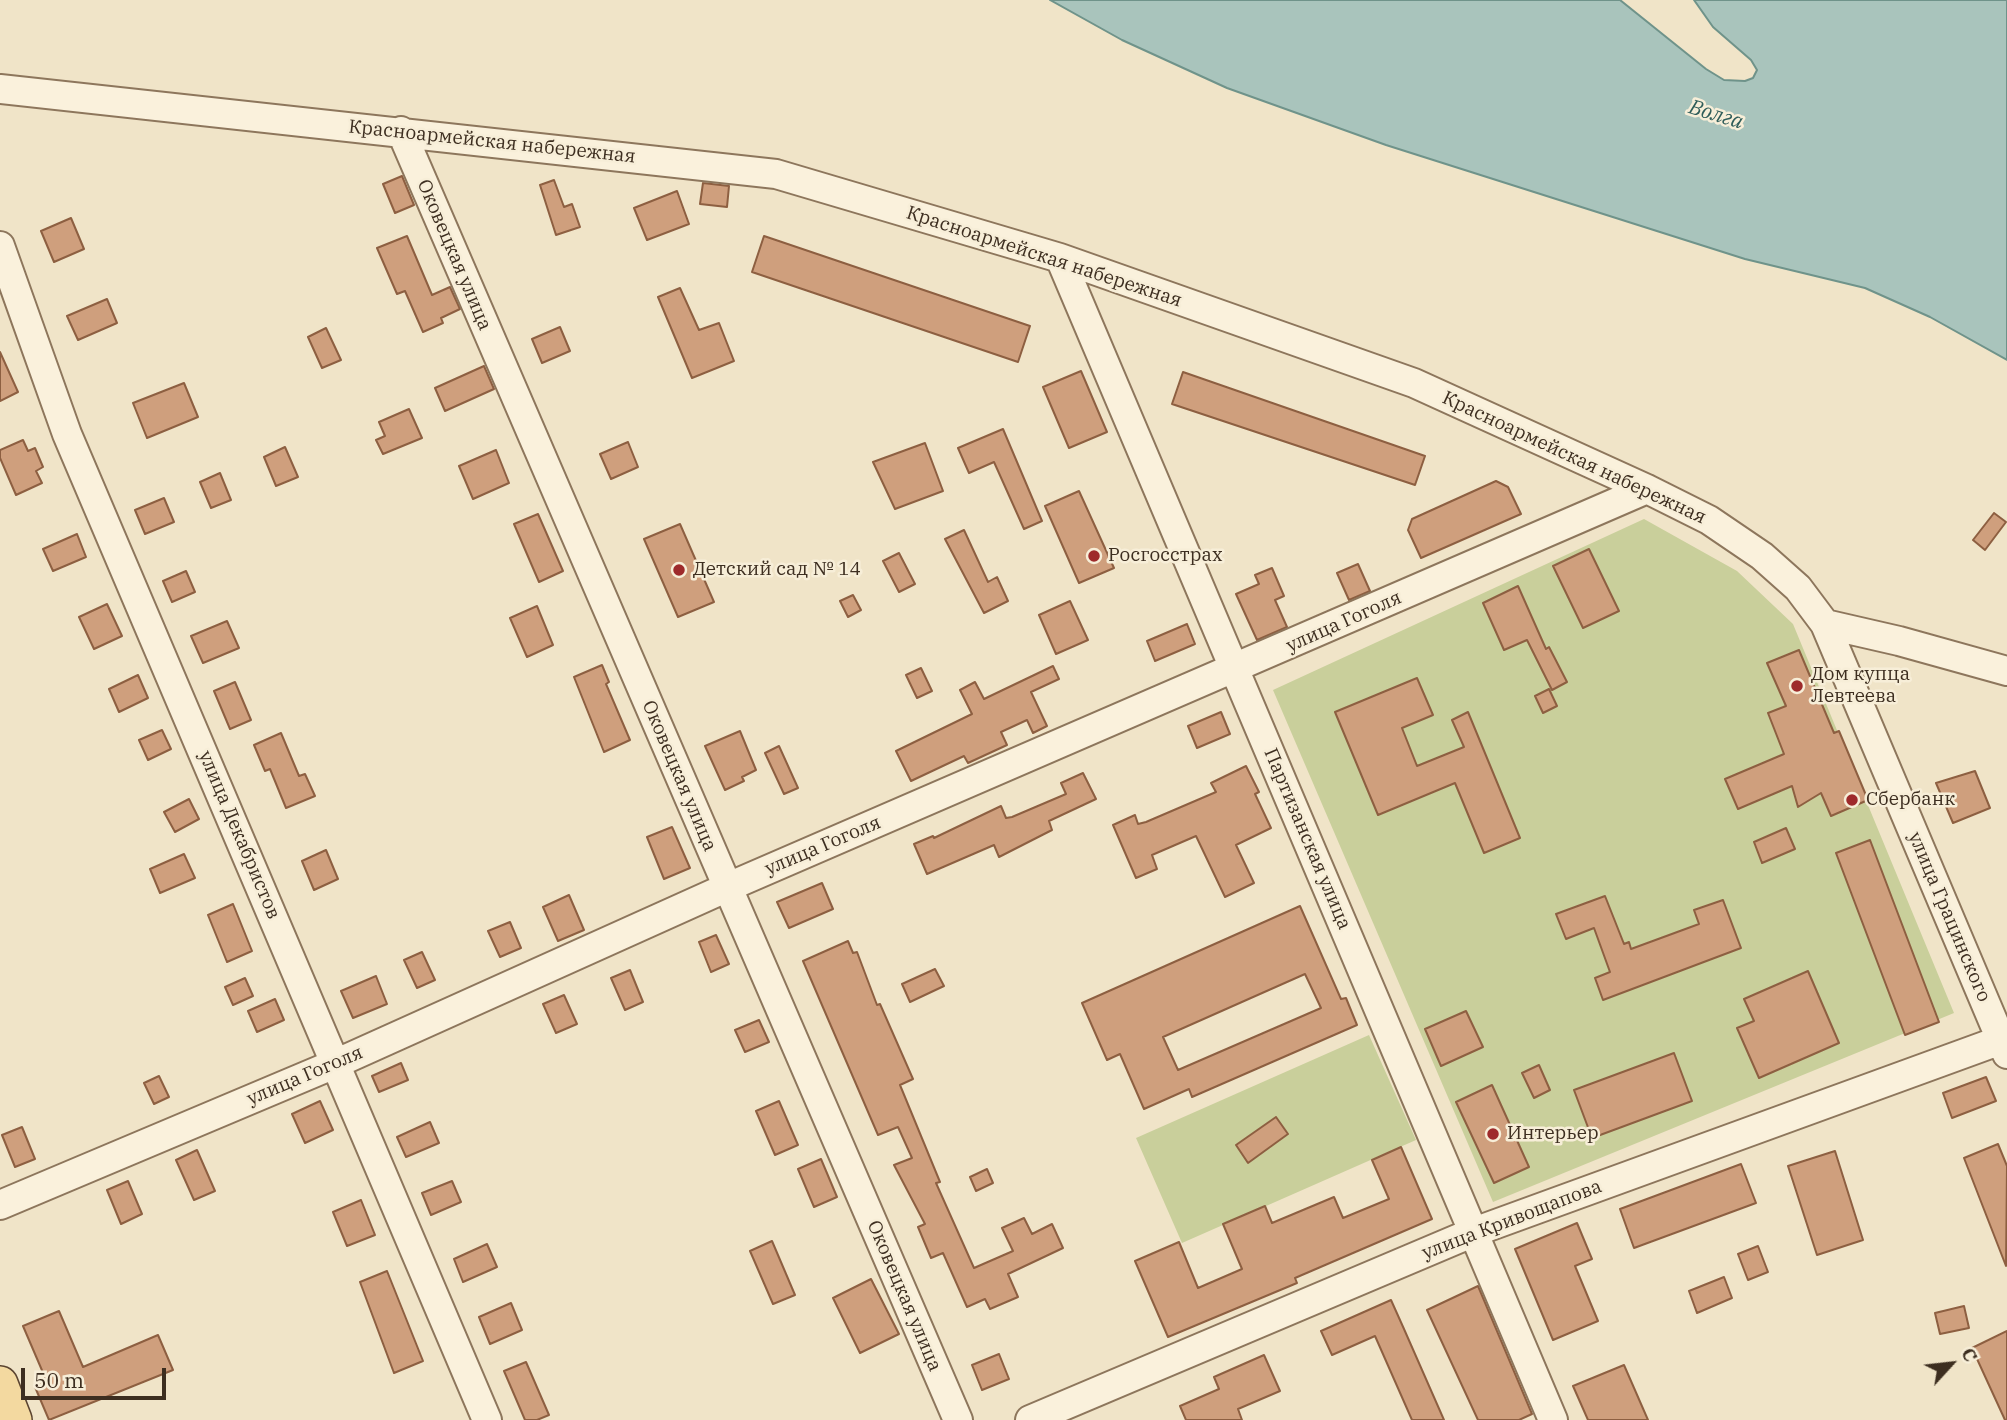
<!DOCTYPE html>
<meta charset="utf-8">
<style>
body{margin:0}
#map{position:relative;width:2007px;height:1420px;overflow:hidden;background:#f0e4c8;font-family:"IBM Plex Serif",serif}
canvas{display:block}
.north{position:absolute;left:1916px;top:1329px;width:70px;height:70px;-webkit-text-stroke:5px #f7eed8;paint-order:stroke;rotate:63deg;font-size:19px;font-weight:700;line-height:28px;text-align:center;color:#3d2e20}
.north::after{content:'';display:block;margin:auto;width:24px;height:32px;background:#3d2e20;clip-path:polygon(50% 0,100% 100%,50% 72%,0 100%)}
.scale{position:absolute;left:21px;top:1368px;width:145px;height:32px;box-sizing:border-box;border:4px solid #3d2e20;border-top:0;padding-left:9px;font-size:21px;line-height:24px;white-space:nowrap;color:#3d2e20;-webkit-text-stroke:5px #f7eed8;paint-order:stroke}
</style>
<div id="map">
<canvas width="2007" height="1420"></canvas>
<div class="north">С</div>
<div class="scale">50 m</div>
</div>
<script>
const ctx = document.querySelector('canvas').getContext('2d');
ctx.lineJoin = 'round';
function paint(path, color) {
  ctx.fillStyle = color;
  ctx.fill(path, 'evenodd');
}
function poly(rows) {
  const path = new Path2D();
  for (const r of rows) {
    path.moveTo(r[0], r[1]);
    for (let i = 2; i < r.length; i += 2) path.lineTo(r[i], r[i + 1]);
  }
  return path;
}
function stroke(path, color, width, dash) {
  ctx.strokeStyle = color;
  ctx.lineWidth = width;
  ctx.lineCap = dash ? 'butt' : 'round';
  ctx.setLineDash(dash || []);
  ctx.stroke(path);
}
function drawText(font, color, halo, rows, align = 'center') {
  ctx.font = font + ' "IBM Plex Serif",serif';
  ctx.lineWidth = 5;
  ctx.setLineDash([]);
  ctx.textBaseline = 'middle';
  ctx.strokeStyle = halo;
  ctx.fillStyle = color;
  for (const [text, x, y, turn = 0] of rows) {
    ctx.save();
    ctx.translate(x, y);
    ctx.rotate((+turn || 0) * Math.PI / 180);
    ctx.textAlign = isNaN(turn) ? turn : align;
    if (halo) ctx.strokeText(text, 0, 0);
    ctx.fillText(text, 0, 0);
    ctx.restore();
  }
}
paint(poly([
 [1644,519,1737,571,1793,624,1954,1013,1493,1202,1273,690],
 [1369,1035,1416,1140,1182,1243,1136,1138]
]), '#c9cf9b');
const water = poly([
 [1050,0,1620,0,1706,69,1724,80,1745,81,1753,78,1757,70,1751,60,1713,27,1694,0,2007,0,2007,360,1930,317,1865,288,1745,259,1386,145,1227,88,1122,40,1050,0]
]);
paint(water, '#a9c4bc');
stroke(water, '#6f938a', 2);
const building = poly([
 [402,176,414,205,395,213,383,184,402,176],
 [554,180,564,207,572,204,580,227,556,235,540,185,554,180],
 [703,183,729,186,727,207,700,204,703,183],
 [677,191,689,224,647,240,634,208,677,191],
 [71,218,84,249,54,262,41,231,71,218],
 [407,236,432,295,450,287,460,309,441,318,443,323,423,332,405,291,397,294,377,248,407,236],
 [764,236,1030,326,1018,362,752,272,764,236],
 [680,288,699,330,719,323,734,361,692,378,658,297,680,288],
 [107,299,117,323,78,340,67,316,107,299],
 [560,327,570,351,542,363,532,339,560,327],
 [326,328,341,360,322,368,308,337,326,328],
 [0,352,18,392,0,401,0,352],
 [484,366,494,389,445,411,435,388,484,366],
 [1081,371,1107,432,1069,448,1043,387,1081,371],
 [1183,372,1425,456,1415,485,1172,404,1183,372],
 [184,383,198,417,147,438,133,403,184,383],
 [409,409,422,438,383,454,376,440,385,436,379,422,409,409],
 [1003,429,1042,521,1024,529,994,462,969,473,958,448,1003,429],
 [23,440,28,451,35,448,43,467,36,471,42,483,16,495,0,458,0,450,23,440],
 [628,442,638,467,611,479,600,454,628,442],
 [925,443,943,491,895,509,873,462,925,443],
 [285,447,298,477,276,486,264,457,285,447],
 [496,450,509,483,473,499,459,466,496,450],
 [220,473,231,500,211,508,200,482,220,473],
 [1496,481,1508,487,1521,514,1421,558,1408,530,1412,519,1496,481],
 [1079,491,1114,568,1079,583,1045,506,1079,491],
 [164,498,174,522,145,534,135,510,164,498],
 [1994,513,2006,522,1985,550,1973,540,1994,513],
 [538,514,563,571,539,582,514,524,538,514],
 [680,524,714,602,678,617,644,539,680,524],
 [964,530,988,582,997,577,1008,601,984,613,945,539,964,530],
 [77,534,86,557,53,571,43,549,77,534],
 [1589,549,1619,611,1583,628,1553,566,1589,549],
 [899,553,915,584,899,592,883,561,899,553],
 [1358,564,1370,591,1349,600,1337,573,1358,564],
 [1272,568,1284,596,1275,600,1287,627,1257,640,1236,594,1259,584,1255,575,1272,568],
 [186,571,195,592,172,602,163,581,186,571],
 [1518,586,1546,649,1549,647,1567,682,1552,690,1527,640,1504,650,1483,603,1518,586],
 [853,595,861,610,848,617,840,601,853,595],
 [1070,601,1088,640,1056,654,1039,615,1070,601],
 [107,604,122,636,94,649,79,617,107,604],
 [537,606,553,645,527,657,510,618,537,606],
 [227,621,239,648,203,663,191,636,227,621],
 [1187,624,1195,644,1155,661,1147,641,1187,624],
 [1799,650,1834,733,1839,731,1868,800,1831,816,1821,793,1798,807,1792,786,1738,809,1725,779,1784,754,1768,713,1786,706,1767,663,1799,650],
 [602,665,609,682,606,684,630,740,604,752,574,677,602,665],
 [1053,666,1059,679,1031,692,1047,726,1033,733,1027,720,1001,732,1007,745,968,763,964,756,911,781,896,751,972,714,960,690,975,682,984,699,1053,666],
 [921,668,932,691,917,698,906,675,921,668],
 [138,675,148,698,119,712,109,689,138,675],
 [1417,678,1433,715,1402,728,1417,766,1464,747,1452,720,1468,712,1520,838,1484,853,1455,783,1378,815,1335,712,1417,678],
 [235,682,251,720,230,729,214,691,235,682],
 [1549,689,1557,706,1543,713,1535,696,1549,689],
 [1221,712,1230,734,1197,748,1188,726,1221,712],
 [162,730,171,749,148,760,139,740,162,730],
 [740,731,756,770,742,777,744,781,725,790,705,746,740,731],
 [281,733,299,776,305,774,315,796,286,808,270,769,265,771,254,745,281,733],
 [779,746,798,788,784,794,765,753,779,746],
 [1246,766,1259,792,1255,794,1271,828,1236,845,1254,883,1225,897,1196,836,1152,855,1157,869,1136,878,1113,825,1135,815,1138,824,1146,822,1216,792,1211,783,1246,766],
 [1975,771,1990,808,1953,823,1936,783,1975,771],
 [1083,773,1096,799,1049,821,1052,830,999,857,994,845,927,874,914,844,933,836,934,838,1001,806,1006,818,1012,817,1066,794,1061,783,1083,773],
 [189,799,199,819,175,832,164,812,189,799],
 [672,827,690,868,664,879,647,837,672,827],
 [1786,828,1795,849,1762,863,1754,842,1786,828],
 [1870,840,1939,1022,1905,1035,1836,853,1870,840],
 [326,850,338,879,314,890,302,861,326,850],
 [184,854,195,878,160,893,150,869,184,854],
 [822,883,833,909,789,928,777,902,822,883],
 [569,895,584,930,558,941,543,907,569,895],
 [1605,896,1624,944,1629,942,1631,949,1699,924,1694,910,1723,900,1741,948,1603,1000,1595,978,1610,972,1594,928,1566,939,1556,914,1605,896],
 [233,904,252,951,227,962,208,915,233,904],
 [1300,906,1341,999,1346,998,1357,1025,1192,1097,1189,1089,1144,1109,1120,1054,1107,1060,1082,1003,1300,906],
 [1305,974,1321,1008,1178,1070,1163,1037,1305,974],
 [510,922,521,948,500,957,488,931,510,922],
 [716,935,729,964,711,972,699,942,716,935],
 [848,941,853,953,857,952,877,1005,880,1004,913,1079,900,1085,940,1182,936,1183,974,1268,1013,1251,1002,1228,1024,1218,1032,1234,1052,1224,1063,1248,1008,1274,1018,1297,990,1309,985,1299,967,1307,943,1253,931,1258,918,1227,925,1224,894,1165,912,1158,898,1127,878,1135,803,961,848,941],
 [422,952,435,980,417,988,404,960,422,952],
 [935,969,944,986,910,1002,902,984,935,969],
 [630,970,643,1002,625,1010,611,978,630,970],
 [1808,971,1839,1043,1759,1078,1737,1028,1754,1021,1744,999,1808,971],
 [376,976,387,1004,353,1018,341,991,376,976],
 [245,978,253,996,233,1005,225,987,245,978],
 [564,995,577,1024,556,1033,543,1004,564,995],
 [275,999,284,1020,257,1032,248,1011,275,999],
 [1466,1011,1483,1047,1441,1066,1425,1029,1466,1011],
 [759,1020,769,1042,745,1052,735,1030,759,1020],
 [1674,1053,1692,1101,1592,1138,1574,1090,1674,1053],
 [401,1063,408,1080,379,1092,372,1076,401,1063],
 [1539,1065,1550,1090,1534,1098,1522,1073,1539,1065],
 [159,1076,169,1097,154,1104,144,1083,159,1076],
 [1986,1077,1996,1101,1952,1118,1943,1093,1986,1077],
 [1492,1085,1529,1167,1494,1183,1456,1102,1492,1085],
 [320,1101,333,1130,305,1143,292,1114,320,1101],
 [779,1101,798,1145,775,1155,756,1111,779,1101],
 [1276,1117,1288,1134,1248,1163,1236,1145,1276,1117],
 [430,1122,439,1143,406,1157,397,1137,430,1122],
 [22,1127,35,1159,15,1167,2,1135,22,1127],
 [1998,1144,2007,1166,2006,1266,1964,1158,1998,1144],
 [1401,1147,1432,1219,1295,1278,1297,1283,1168,1337,1135,1261,1179,1242,1198,1288,1242,1269,1223,1224,1265,1206,1272,1223,1334,1197,1343,1218,1389,1199,1372,1160,1401,1147],
 [197,1150,215,1191,194,1200,176,1160,197,1150],
 [1835,1151,1863,1240,1817,1255,1788,1166,1835,1151],
 [821,1159,837,1197,814,1207,798,1169,821,1159],
 [1741,1164,1756,1203,1634,1248,1620,1209,1741,1164],
 [987,1169,993,1183,976,1191,970,1177,987,1169],
 [128,1181,142,1214,121,1224,107,1190,128,1181],
 [452,1181,461,1202,431,1215,422,1193,452,1181],
 [361,1200,375,1235,347,1246,333,1212,361,1200],
 [1577,1223,1592,1259,1575,1266,1598,1321,1553,1340,1515,1249,1577,1223],
 [772,1241,795,1295,773,1304,750,1251,772,1241],
 [487,1244,497,1267,463,1282,454,1259,487,1244],
 [1758,1246,1768,1272,1748,1280,1738,1254,1758,1246],
 [387,1271,423,1361,394,1373,360,1282,387,1271],
 [1724,1277,1732,1298,1697,1313,1689,1291,1724,1277],
 [871,1279,899,1334,860,1353,833,1298,871,1279],
 [1478,1286,1532,1414,1519,1420,1478,1420,1427,1310,1478,1286],
 [1391,1300,1404,1329,1444,1420,1412,1420,1375,1336,1332,1355,1321,1331,1391,1300],
 [511,1303,522,1330,490,1344,479,1317,511,1303],
 [1964,1306,1969,1328,1940,1334,1935,1313,1964,1306],
 [59,1311,83,1367,158,1335,173,1370,49,1420,35,1387,47,1382,23,1326,59,1311],
 [2007,1331,2007,1420,2005,1420,1972,1348,2007,1331],
 [999,1354,1009,1379,982,1390,972,1365,999,1354],
 [1264,1355,1280,1391,1238,1409,1242,1420,1186,1420,1180,1406,1219,1389,1214,1377,1264,1355],
 [526,1362,549,1415,537,1420,525,1420,504,1371,526,1362],
 [1624,1365,1648,1420,1588,1420,1573,1386,1624,1365]
]);
paint(building, '#cf9f7d');
stroke(building, '#8d5f41', 2);
const minor = poly([
 [0,89,776,174,1060,258,1414,383,1647,489,1709,520,1762,556,1798,588,1825,624,2007,1054],
 [401,131,958,1420],
 [0,246,67,434,487,1420],
 [1060,258,1553,1420],
 [1825,624,1899,641,2007,671],
 [0,1205,337,1063,728,887,1647,489],
 [1030,1420,1474,1232,2001,1040]
]);
const major = poly([
 [0,1384,14,1420]
]);
stroke(minor, '#8d765c', 32);
stroke(major, '#5b4430', 38);
stroke(minor, '#faf1dc', 28);
stroke(major, '#f3d9a0', 35);
for (const [x, y, r, color] of [
 [1094,556,7,"#9e2a2b"],
 [679,570,7,"#9e2a2b"],
 [1797,686,7,"#9e2a2b"],
 [1852,800,7,"#9e2a2b"],
 [1493,1134,7,"#9e2a2b"]
]) {
  const dot = new Path2D();
  dot.arc(x, y, r, 0, 2 * Math.PI);
  ctx.fillStyle = color;
  ctx.fill(dot);
  stroke(dot, '#f7eed8', 2.5);
}
drawText('19px', '#3d2e20', '#f7eed8', [
 ["Красноармейская набережная",492,142,6],
 ["Оковецкая улица",454,255,67],
 ["Красноармейская набережная",1044,257,18],
 ["Красноармейская набережная",1574,458,25],
 ["улица Гоголя",1344,622,-24],
 ["Оковецкая улица",679,776,67],
 ["улица Декабристов",239,835,67],
 ["Партизанская улица",1307,839,67],
 ["улица Гоголя",823,846,-23],
 ["улица Грацинского",1949,917,67],
 ["улица Гоголя",305,1076,-23],
 ["улица Кривощапова",1512,1220,-21],
 ["Оковецкая улица",904,1296,67]
]);
drawText('19px', '#3d2e20', '#f7eed8', [
 ["Росгосстрах",1108,556],
 ["Детский сад № 14",693,570],
 ["Дом купца",1811,675],
 ["Левтеева",1811,697],
 ["Сбербанк",1866,800],
 ["Интерьер",1507,1134]
], 'left');
drawText('italic 21px', '#2f5d5a', '#f7eed8', [
 ["Волга",1716,115,17]
]);
</script>
